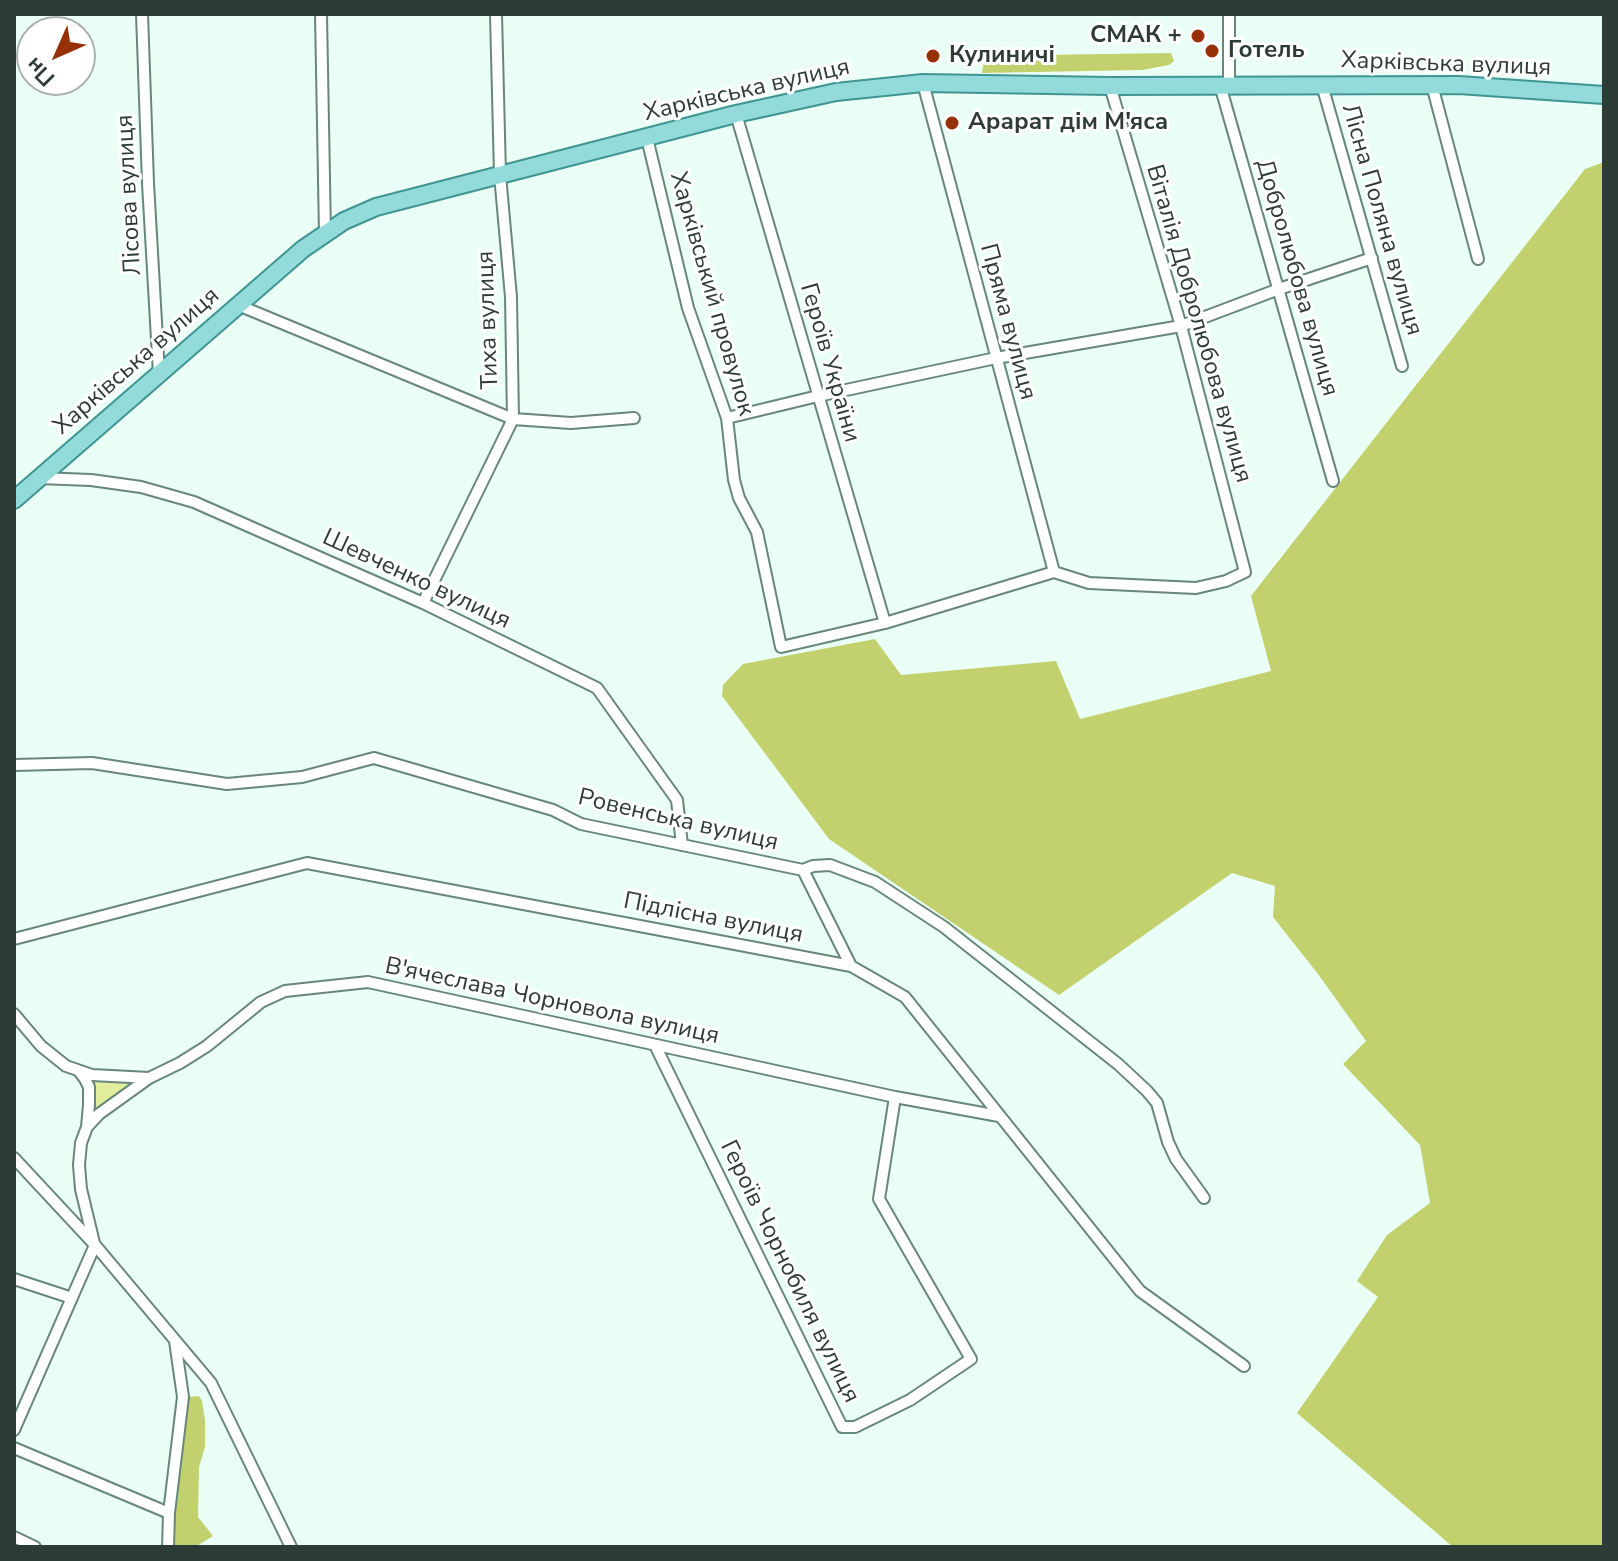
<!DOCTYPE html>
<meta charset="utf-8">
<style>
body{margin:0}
#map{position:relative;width:1618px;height:1561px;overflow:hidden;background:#eafff6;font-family:"Nunito Sans",sans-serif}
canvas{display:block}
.frame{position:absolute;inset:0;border:16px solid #2e3c37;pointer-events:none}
.north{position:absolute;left:16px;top:16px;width:80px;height:80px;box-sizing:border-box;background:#fff;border:2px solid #abb1af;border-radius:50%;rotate:225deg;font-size:22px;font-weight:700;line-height:32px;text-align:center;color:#2e3c37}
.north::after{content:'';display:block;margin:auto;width:28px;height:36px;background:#963006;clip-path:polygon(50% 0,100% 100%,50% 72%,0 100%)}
</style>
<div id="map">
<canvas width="1618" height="1561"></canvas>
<div class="frame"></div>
<div class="north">Пн</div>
</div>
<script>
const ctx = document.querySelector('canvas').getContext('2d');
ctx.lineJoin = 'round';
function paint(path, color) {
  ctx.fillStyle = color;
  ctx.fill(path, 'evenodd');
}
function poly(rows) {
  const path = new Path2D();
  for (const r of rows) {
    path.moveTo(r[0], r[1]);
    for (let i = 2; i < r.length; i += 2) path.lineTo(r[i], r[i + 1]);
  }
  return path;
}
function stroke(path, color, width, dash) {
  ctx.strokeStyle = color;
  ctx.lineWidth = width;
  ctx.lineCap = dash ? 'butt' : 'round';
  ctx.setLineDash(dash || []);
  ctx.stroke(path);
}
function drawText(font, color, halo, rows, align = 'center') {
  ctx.font = font + ' "Nunito Sans",sans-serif';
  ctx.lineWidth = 6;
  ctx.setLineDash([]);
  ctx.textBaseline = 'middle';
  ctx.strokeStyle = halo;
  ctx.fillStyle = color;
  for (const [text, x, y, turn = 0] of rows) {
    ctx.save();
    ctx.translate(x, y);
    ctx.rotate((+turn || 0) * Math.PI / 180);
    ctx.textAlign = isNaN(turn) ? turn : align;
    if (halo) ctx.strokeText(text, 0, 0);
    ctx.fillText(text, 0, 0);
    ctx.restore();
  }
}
paint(poly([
 [92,1075,149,1078,87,1127,87,1084]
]), '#e0ee9e');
paint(poly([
 [1171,53,1174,61,1169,65,1142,70,982,73,984,61,1034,58,1043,55],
 [1604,162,1604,1547,1453,1547,1297,1413,1378,1297,1357,1281,1387,1235,1430,1203,1420,1145,1343,1064,1366,1041,1318,974,1273,917,1275,886,1232,873,1059,995,829,839,722,696,723,685,743,664,875,639,901,675,1056,661,1080,719,1271,671,1251,596,1585,169],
 [199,1396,202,1401,205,1420,205,1447,199,1467,198,1517,213,1536,195,1547,168,1547,184,1404,189,1397]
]), '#c2d16e');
const street = poly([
 [142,14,148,183,159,374],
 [321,14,325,234],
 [1229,14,1229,85],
 [923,83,1054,572],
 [1220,85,1333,481],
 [1322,85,1402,366],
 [1432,85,1478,259],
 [736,114,885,623],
 [647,138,688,308,727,418,734,480,739,498,757,532,781,647,885,623,1054,572,1089,583,1196,588,1226,581,1245,572,1181,326,1110,86],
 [238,305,513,419,571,423,634,418],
 [727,418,818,396,996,358,1181,326,1279,289,1372,258],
 [39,478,91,480,141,487,194,502,423,603,597,688,677,800,682,845],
 [423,603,513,419,511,297,500,175,496,14],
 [14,765,92,763,227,784,302,777,374,758,553,810,581,824,803,870,813,866,830,865,875,882,944,927,1118,1064,1147,1091,1157,1103,1168,1142,1176,1159,1204,1198],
 [803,870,851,966],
 [14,939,307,863,851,966,905,997,1140,1291,1244,1366],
 [14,1014,41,1046,66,1066,92,1075,149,1078],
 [655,1045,842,1427,855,1427,910,1400,971,1359,879,1199,895,1097],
 [79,1071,85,1079,89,1087,89,1105,87,1127,81,1143,79,1165,81,1189,94,1243],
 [87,1127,99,1114,149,1078,180,1063,207,1046,261,1002,285,991,368,982,895,1097,999,1116],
 [14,1158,95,1245,211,1383,291,1547],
 [14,1279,72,1298],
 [14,1430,95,1245],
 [14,1448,169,1513],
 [14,1537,35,1547],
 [168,1547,169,1513,183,1397,175,1341]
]);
const primary = poly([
 [14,500,303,249,344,221,376,207,736,114,836,92,923,83,1110,86,1459,85,1604,95]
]);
stroke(street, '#67877a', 14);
stroke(primary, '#409491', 20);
stroke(street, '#fff', 10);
stroke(primary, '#92dbda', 16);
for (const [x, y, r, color] of [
 [1198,36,8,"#963006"],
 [1212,51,8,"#963006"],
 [933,56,8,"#963006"],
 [952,123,8,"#963006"]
]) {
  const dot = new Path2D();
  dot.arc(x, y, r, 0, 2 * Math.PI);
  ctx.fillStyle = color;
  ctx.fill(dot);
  stroke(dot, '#fff', 3);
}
drawText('bold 24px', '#2e3c37', '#fff', [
 ["СМАК +",1182,36,"right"],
 ["Готель",1228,51],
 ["Кулиничі",949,56],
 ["Арарат дім М'яса",968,123]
], 'left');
drawText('24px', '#2e3c37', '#fff', [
 ["Харківська вулиця",1446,65,2],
 ["Харківська вулиця",747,91,-13],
 ["Лісова вулиця",130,195,-93],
 ["Лісна Поляна вулиця",1381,220,74],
 ["Добролюбова вулиця",1296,278,74],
 ["Харківський провулок",711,294,74],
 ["Тиха вулиця",489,320,-92],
 ["Пряма вулиця",1007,322,75],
 ["Віталія Добролюбова вулиця",1198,324,74],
 ["Харківська вулиця",137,362,-41],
 ["Героїв України",829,363,74],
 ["Шевченко вулиця",416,580,25],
 ["Ровенська вулиця",678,821,13],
 ["Підлісна вулиця",713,919,11],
 ["В'ячеслава Чорновола вулиця",552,1002,12],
 ["Героїв Чорнобиля вулиця",789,1272,64]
]);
</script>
